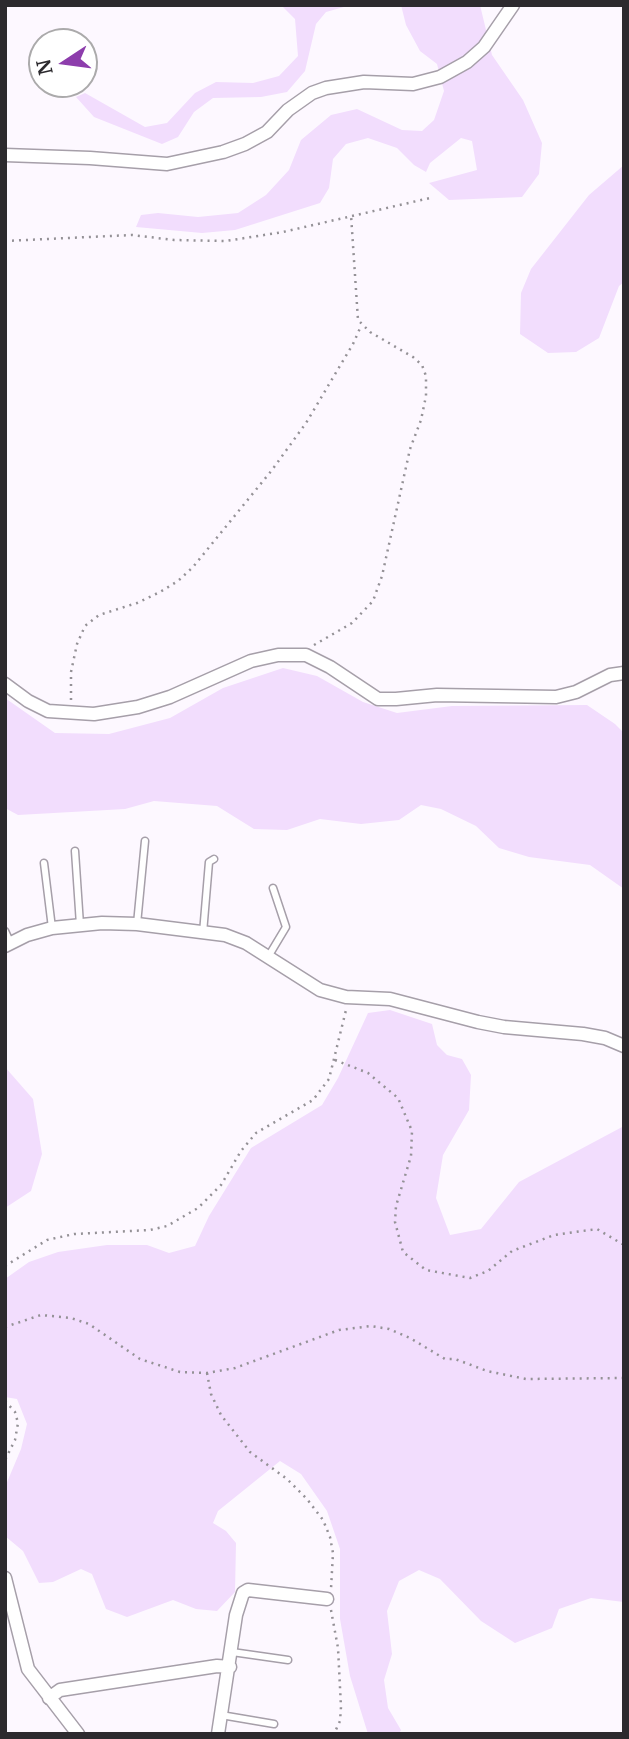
<!DOCTYPE html>
<style>
body{margin:0}
#map{position:relative;width:629px;height:1739px;overflow:hidden;background:#fdf8ff;font-family:Merriweather,serif}
canvas{display:block}
.frame{position:absolute;inset:0;border:7px solid #2c2a2e;pointer-events:none}
.north{position:absolute;left:28px;top:28px;width:70px;height:70px;box-sizing:border-box;background:#fff;border:2px solid #abaaab;border-radius:50%;rotate:257deg;font-size:19px;font-weight:700;line-height:28px;text-align:center;color:#2c2a2e}
.north::after{content:'';display:block;margin:auto;width:24px;height:32px;background:#8d3dac;clip-path:polygon(50% 0,100% 100%,50% 72%,0 100%)}
</style>
<div id="map">
<canvas width="629" height="1739"></canvas>
<div class="frame"></div>
<div class="north">N</div>
</div>
<script>
const ctx = document.querySelector('canvas').getContext('2d');
ctx.lineJoin = 'round';
function paint(path, color) {
  ctx.fillStyle = color;
  ctx.fill(path, 'evenodd');
}
function poly(rows) {
  const path = new Path2D();
  for (const r of rows) {
    path.moveTo(r[0], r[1]);
    for (let i = 2; i < r.length; i += 2) path.lineTo(r[i], r[i + 1]);
  }
  return path;
}
function stroke(path, color, width, dash) {
  ctx.strokeStyle = color;
  ctx.lineWidth = width;
  ctx.lineCap = dash ? 'butt' : 'round';
  ctx.setLineDash(dash || []);
  ctx.stroke(path);
}
paint(poly([
 [281,5,351,5,326,12,316,24,305,71,287,92,261,97,213,98,194,112,178,137,162,144,94,117,76,97,85,93,145,127,167,123,195,93,216,82,253,83,279,76,298,56,295,19],
 [401,5,480,5,492,55,523,100,542,143,539,174,522,197,449,200,429,183,477,170,472,141,461,138,430,163,426,172,414,165,397,148,368,138,346,144,333,159,329,188,320,203,235,230,202,233,136,227,141,215,158,213,198,217,238,213,266,195,289,170,301,140,331,115,357,109,402,130,422,131,434,120,444,91,437,64,420,51,406,25],
 [624,165,624,282,619,286,599,338,576,352,548,353,520,334,521,293,531,269,589,195],
 [283,668,317,676,363,702,397,713,452,706,587,705,615,724,624,733,624,889,590,865,529,857,499,848,476,826,441,809,421,805,399,820,361,824,320,819,287,830,254,829,217,806,154,801,125,809,18,815,5,808,5,698,55,733,109,734,170,718,223,688],
 [390,1010,432,1024,437,1045,447,1055,462,1059,471,1075,469,1110,443,1155,436,1198,450,1235,481,1229,519,1182,624,1126,624,1602,591,1598,559,1609,552,1628,515,1643,481,1621,440,1579,419,1570,399,1581,387,1611,392,1654,384,1680,388,1708,401,1730,399,1734,368,1734,350,1676,340,1619,340,1549,327,1511,301,1474,280,1461,218,1511,213,1523,226,1531,236,1543,235,1592,217,1611,196,1609,173,1600,127,1617,106,1609,92,1574,81,1569,53,1582,39,1583,23,1551,5,1536,5,1487,21,1449,27,1424,17,1399,5,1397,5,1279,29,1262,58,1252,107,1245,147,1245,169,1253,195,1246,209,1216,251,1148,322,1105,338,1078,368,1013],
 [5,1067,33,1099,42,1154,31,1191,5,1208]
]), '#f2ddfd');
const service = poly([
 [75,851,80,925],
 [44,863,52,928],
 [137,924,145,841],
 [5,931,11,944],
 [203,933,209,862,214,859],
 [268,957,286,927,273,888],
 [232,1652,288,1660],
 [221,1715,274,1724]
]);
const minor = poly([
 [5,155,90,158,167,164,223,152,245,144,267,132,288,110,312,93,326,88,364,82,413,84,440,77,467,62,484,47,513,5],
 [5,684,28,701,48,711,94,714,138,707,170,697,251,661,278,655,306,655,330,667,378,699,396,699,437,695,556,697,576,692,610,675,624,673],
 [5,946,27,935,52,928,102,923,137,924,225,935,246,943,320,990,346,997,390,999,478,1022,504,1027,583,1034,605,1038,624,1046],
 [5,1578,28,1669,78,1734],
 [49,1698,60,1690,217,1666,230,1667],
 [218,1734,236,1615,243,1593,248,1590,327,1599]
]);
stroke(service, '#a69fa9', 9);
stroke(minor, '#a69fa9', 15);
stroke(poly([
 [5,241,132,235,174,240,226,241,283,232,430,198],
 [314,645,352,623,373,601,382,576,410,449,421,420,426,396,426,376,422,365,413,357,370,332,358,320,351,215],
 [71,700,71,672,77,644,85,626,99,615,137,603,160,592,178,581,193,567,272,470,306,423,353,344,361,326],
 [335,1060,368,1073,398,1098,412,1131,411,1156,396,1206,395,1222,403,1252,426,1270,470,1278,488,1271,512,1251,554,1235,597,1229,624,1245],
 [5,1266,47,1240,74,1234,150,1230,167,1226,198,1208,221,1185,241,1151,256,1133,313,1100,329,1079,346,1010],
 [5,1327,41,1315,71,1318,89,1324,140,1359,180,1372,207,1373,235,1368,339,1330,371,1326,389,1329,410,1338,445,1359,455,1359,487,1371,526,1379,624,1378],
 [207,1373,211,1394,221,1415,250,1452,287,1479,307,1499,323,1520,330,1537,333,1553,331,1589],
 [5,1401,15,1412,18,1423,15,1440,5,1460],
 [331,1610,338,1648,341,1707,340,1721,334,1734]
]), '#949196', 2.5, [2, 5]);
stroke(service, '#fff', 6);
stroke(minor, '#fff', 12);
</script>
